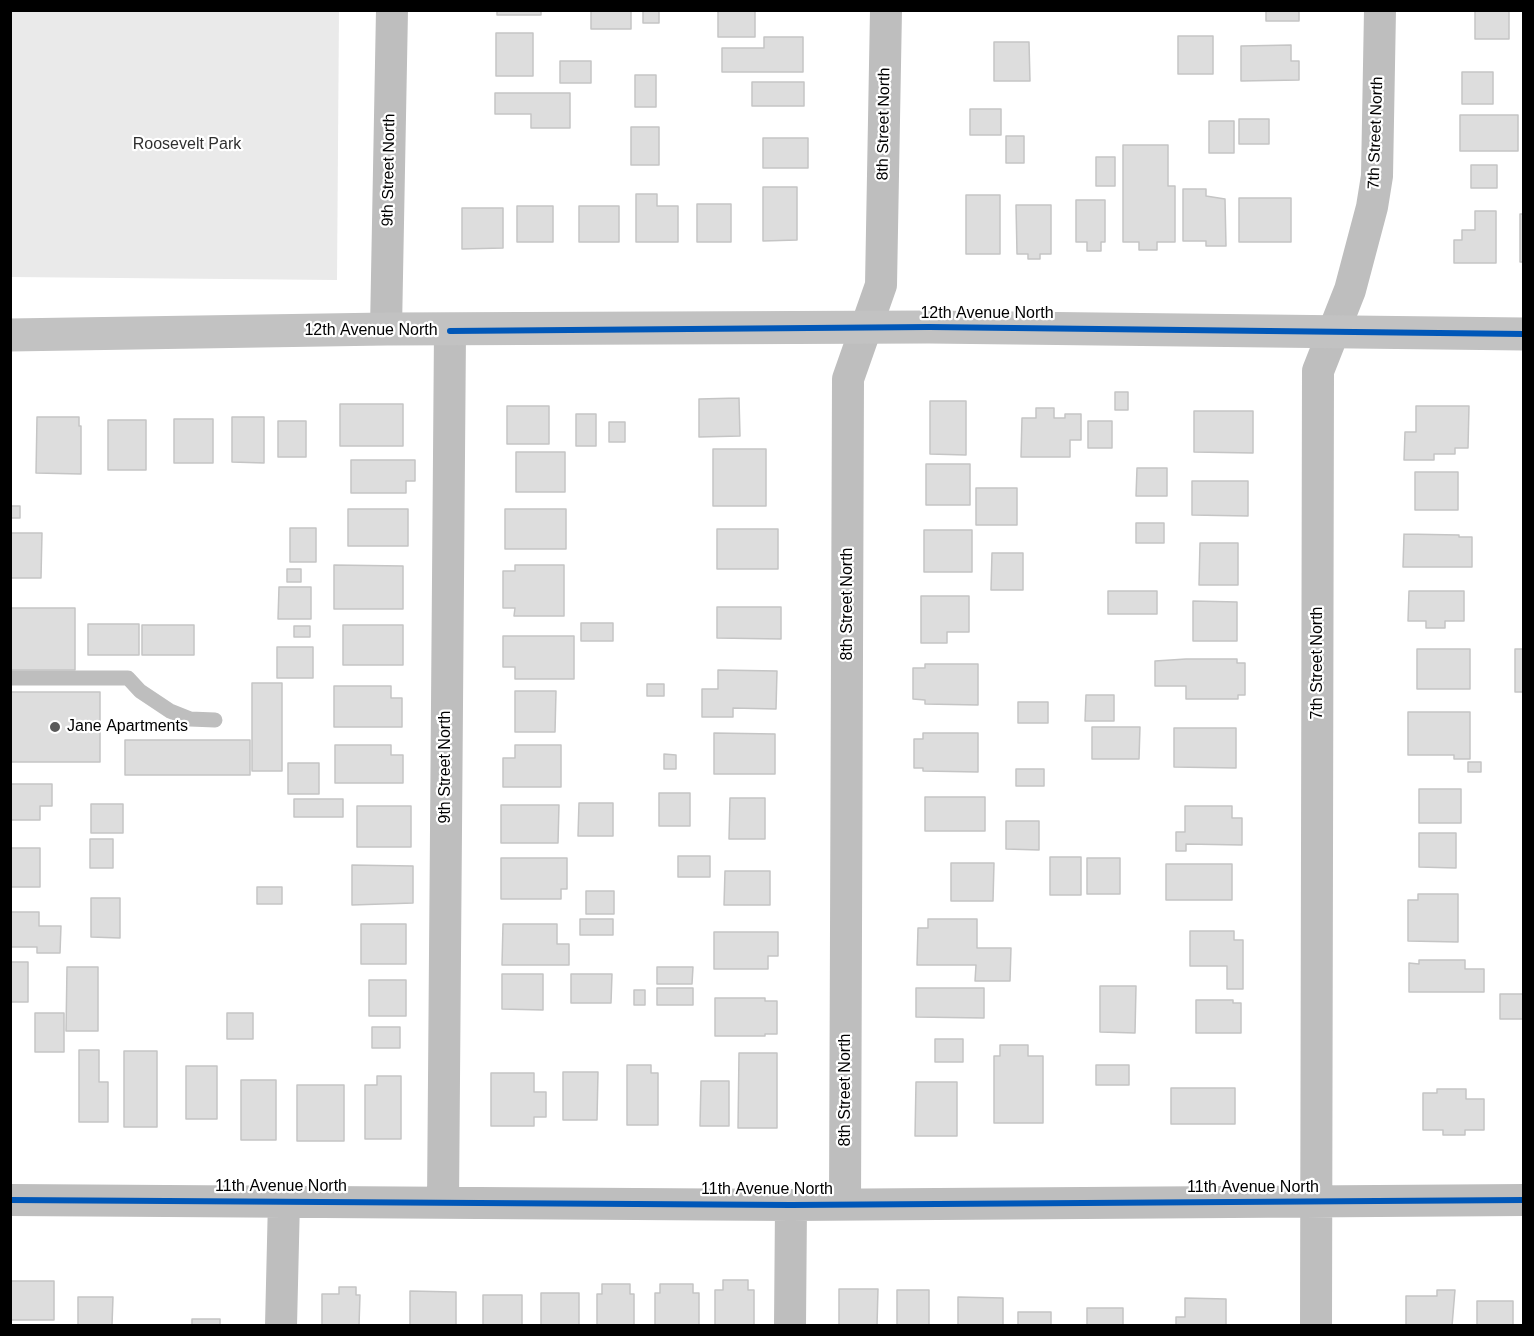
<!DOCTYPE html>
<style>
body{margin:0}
#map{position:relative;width:1534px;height:1336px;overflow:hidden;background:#fff;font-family:Helvetica,sans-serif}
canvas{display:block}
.frame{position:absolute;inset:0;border:12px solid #000;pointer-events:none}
</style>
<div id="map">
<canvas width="1534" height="1336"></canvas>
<div class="frame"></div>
</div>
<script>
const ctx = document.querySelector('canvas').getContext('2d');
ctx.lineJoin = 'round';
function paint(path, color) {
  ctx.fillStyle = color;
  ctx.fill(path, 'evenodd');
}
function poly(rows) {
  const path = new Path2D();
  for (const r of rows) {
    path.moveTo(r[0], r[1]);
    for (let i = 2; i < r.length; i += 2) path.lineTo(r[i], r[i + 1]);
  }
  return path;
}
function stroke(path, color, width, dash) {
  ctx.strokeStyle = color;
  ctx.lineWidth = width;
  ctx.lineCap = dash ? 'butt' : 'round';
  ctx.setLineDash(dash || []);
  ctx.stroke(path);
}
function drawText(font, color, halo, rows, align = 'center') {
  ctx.font = font + ' Helvetica,sans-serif';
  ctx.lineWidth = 4.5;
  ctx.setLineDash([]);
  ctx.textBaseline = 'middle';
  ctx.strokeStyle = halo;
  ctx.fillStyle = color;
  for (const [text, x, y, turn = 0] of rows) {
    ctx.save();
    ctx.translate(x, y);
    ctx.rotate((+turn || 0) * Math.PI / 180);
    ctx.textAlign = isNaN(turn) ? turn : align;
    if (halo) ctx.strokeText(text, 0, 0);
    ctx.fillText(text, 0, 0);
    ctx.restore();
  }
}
paint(poly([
 [11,10,339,11,337,280,11,277]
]), '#eaeaea');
const building = poly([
 [497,10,541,10,541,15,497,15,497,10],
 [591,10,631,10,631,29,591,29,591,10],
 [643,10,659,10,659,23,643,23,643,10],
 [718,10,755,10,755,37,718,37,718,10],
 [1266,10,1299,10,1299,21,1266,21,1266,10],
 [1475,10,1509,10,1509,39,1475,39,1475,10],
 [496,33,533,33,533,76,496,76,496,33],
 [1178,36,1213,36,1213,74,1178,74,1178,36],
 [764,37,803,37,803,72,722,72,722,48,764,48,764,37],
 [994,42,1029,42,1030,81,994,81,994,42],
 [1291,45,1291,61,1299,61,1299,80,1241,81,1241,46,1291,45],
 [560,61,591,61,591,83,560,83,560,61],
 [1462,72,1493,72,1493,104,1462,104,1462,72],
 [635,75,656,75,656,107,635,107,635,75],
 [752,82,804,82,804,106,752,106,752,82],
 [495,93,570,93,570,128,531,128,531,114,495,114,495,93],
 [970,109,1001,109,1001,135,970,135,970,109],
 [1460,115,1518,115,1518,151,1460,151,1460,115],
 [1239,119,1269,119,1269,144,1239,144,1239,119],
 [1209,121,1234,121,1234,153,1209,153,1209,121],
 [631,127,659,127,659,165,631,165,631,127],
 [1006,136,1024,136,1024,163,1006,163,1006,136],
 [763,138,808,138,808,168,763,168,763,138],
 [1123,145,1168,145,1168,186,1175,186,1175,242,1157,242,1157,250,1139,250,1139,242,1123,242,1123,145],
 [1096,157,1115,157,1115,186,1096,186,1096,157],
 [1471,165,1497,165,1497,188,1471,188,1471,165],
 [763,187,797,187,797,240,763,241,763,187],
 [1183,189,1206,189,1206,196,1225,199,1226,246,1206,246,1206,241,1183,241,1183,189],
 [636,194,657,194,657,206,678,206,678,242,636,242,636,194],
 [966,195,1000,195,1000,254,966,254,966,195],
 [1239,198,1291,198,1291,242,1239,242,1239,198],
 [1076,200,1105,200,1105,242,1101,242,1101,251,1087,251,1087,242,1076,242,1076,200],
 [697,204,731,204,731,242,697,242,697,204],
 [1016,205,1051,205,1051,254,1040,254,1040,259,1028,259,1028,254,1017,254,1016,205],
 [517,206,553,206,553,242,517,242,517,206],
 [579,206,619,206,619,242,579,242,579,206],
 [462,208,503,208,503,248,462,249,462,208],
 [1475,211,1496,211,1496,263,1454,263,1454,240,1462,240,1462,230,1475,230,1475,211],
 [1520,214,1524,214,1524,262,1520,262,1520,214],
 [1115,392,1128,392,1128,410,1115,410,1115,392],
 [739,398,740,436,699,437,699,399,739,398],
 [930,401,966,401,966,455,930,454,930,401],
 [340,404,403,404,403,446,340,446,340,404],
 [507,406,549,406,549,444,507,444,507,406],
 [1416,406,1469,406,1468,448,1455,448,1455,454,1434,454,1434,460,1404,460,1405,432,1416,432,1416,406],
 [1036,408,1054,408,1054,418,1065,418,1065,414,1081,414,1081,440,1070,440,1070,457,1021,457,1022,418,1036,418,1036,408],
 [1194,411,1253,411,1253,453,1194,452,1194,411],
 [576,414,596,414,596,446,576,446,576,414],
 [37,417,79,417,79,426,81,426,81,474,36,473,37,417],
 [232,417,264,417,264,463,232,462,232,417],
 [174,419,213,419,213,463,174,463,174,419],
 [108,420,146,420,146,470,108,470,108,420],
 [278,421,306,421,306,457,278,457,278,421],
 [1088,421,1112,421,1112,448,1088,448,1088,421],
 [609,422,625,422,625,442,609,442,609,422],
 [713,449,766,449,766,506,713,506,713,449],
 [516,452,565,452,565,492,516,492,516,452],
 [351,460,415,460,415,481,406,481,406,493,351,493,351,460],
 [926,464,970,464,970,505,926,505,926,464],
 [1137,468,1167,468,1167,496,1136,496,1137,468],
 [1415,472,1458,472,1458,510,1415,510,1415,472],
 [1192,481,1248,481,1248,516,1192,515,1192,481],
 [976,488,1017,488,1017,525,976,525,976,488],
 [10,506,20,506,20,518,10,518,10,506],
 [348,509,408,509,408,546,348,546,348,509],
 [505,509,566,509,566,549,505,549,505,509],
 [1136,523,1164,523,1164,543,1136,543,1136,523],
 [290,528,316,528,316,562,290,562,290,528],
 [717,529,778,529,778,569,717,569,717,529],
 [924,530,972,530,972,572,924,572,924,530],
 [10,533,42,533,41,578,10,578,10,533],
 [1404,534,1459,535,1459,537,1472,537,1472,567,1403,567,1404,534],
 [1200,543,1238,543,1238,585,1199,585,1200,543],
 [992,553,1023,553,1023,590,991,590,992,553],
 [334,565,403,566,403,609,334,609,334,565],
 [515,565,564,565,564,616,514,616,515,608,503,608,503,571,515,571,515,565],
 [287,569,301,569,301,582,287,582,287,569],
 [279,587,311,587,311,619,278,619,279,587],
 [1108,591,1157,591,1157,614,1108,614,1108,591],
 [1409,591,1464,591,1464,621,1445,621,1445,628,1426,628,1426,621,1408,621,1409,591],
 [921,596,969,596,969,632,947,632,947,643,921,643,921,596],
 [1193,601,1237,602,1237,641,1193,641,1193,601],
 [717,607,781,607,781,639,717,638,717,607],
 [10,608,75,608,75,670,10,670,10,608],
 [581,623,613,623,613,641,581,641,581,623],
 [88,624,139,624,139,655,88,655,88,624],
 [142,625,194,625,194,655,142,655,142,625],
 [343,625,403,625,403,665,343,665,343,625],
 [294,626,310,626,310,637,294,637,294,626],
 [503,636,574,636,574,679,515,679,515,667,503,667,503,636],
 [277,647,313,647,313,678,277,678,277,647],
 [1417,649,1470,649,1470,689,1417,689,1417,649],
 [1515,649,1524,649,1524,692,1515,692,1515,649],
 [1186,659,1237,659,1237,663,1245,663,1245,695,1238,695,1238,699,1186,699,1186,686,1155,686,1155,661,1186,659],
 [925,664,978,664,978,705,925,704,925,700,913,699,913,668,925,668,925,664],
 [718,670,777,671,776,709,733,708,733,717,702,717,702,689,718,689,718,670],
 [252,683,282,683,282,771,252,771,252,683],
 [647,684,664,684,664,696,647,696,647,684],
 [334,686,391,686,391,698,402,698,402,727,334,727,334,686],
 [515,691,556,691,555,732,515,732,515,691],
 [10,692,100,692,100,762,10,762,10,692],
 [1086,695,1114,695,1114,721,1085,721,1086,695],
 [1018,702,1048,702,1048,723,1018,723,1018,702],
 [1408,712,1470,712,1470,759,1454,759,1454,755,1408,755,1408,712],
 [1092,727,1140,727,1139,759,1092,759,1092,727],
 [1174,728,1236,728,1236,768,1174,767,1174,728],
 [714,733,775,734,775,774,714,774,714,733],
 [923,733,978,733,978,772,923,771,923,768,914,768,914,739,923,739,923,733],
 [125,740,250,740,250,775,125,775,125,740],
 [335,745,391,745,391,755,403,755,403,783,335,783,335,745],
 [515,745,561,745,561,787,503,787,503,758,515,758,515,745],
 [664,754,676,755,676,769,664,769,664,754],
 [1468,762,1481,762,1481,772,1468,772,1468,762],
 [288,763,319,763,319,794,288,794,288,763],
 [1016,769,1044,769,1044,786,1016,786,1016,769],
 [10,784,52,784,52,806,40,806,40,820,10,820,10,784],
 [1419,789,1461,789,1461,823,1419,823,1419,789],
 [659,793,690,793,690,826,659,826,659,793],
 [925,797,985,797,985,831,925,831,925,797],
 [730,798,765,798,765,839,729,839,730,798],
 [294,799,343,799,343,817,294,817,294,799],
 [579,803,613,803,613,836,578,836,579,803],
 [91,804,123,804,123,833,91,833,91,804],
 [501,805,559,805,558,843,501,843,501,805],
 [357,806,411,806,411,847,357,847,357,806],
 [1185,806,1232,806,1232,818,1242,818,1242,845,1186,844,1186,851,1176,851,1176,832,1185,832,1185,806],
 [1006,821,1039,821,1039,850,1006,849,1006,821],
 [1419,833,1456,833,1456,868,1419,867,1419,833],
 [90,839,113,839,113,868,90,868,90,839],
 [10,848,40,848,40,887,10,887,10,848],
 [678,856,710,856,710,877,678,877,678,856],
 [1050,857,1081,857,1081,895,1050,895,1050,857],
 [501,858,567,858,567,889,561,889,561,899,501,899,501,858],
 [1087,858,1120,858,1120,894,1087,894,1087,858],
 [951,863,994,863,993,901,951,901,951,863],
 [1166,864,1232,864,1232,900,1166,900,1166,864],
 [352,865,413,866,413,903,352,905,352,865],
 [725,871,770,871,770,905,724,905,725,871],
 [257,887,282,887,282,904,257,904,257,887],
 [586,891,614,891,614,914,586,914,586,891],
 [1418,894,1458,894,1458,942,1408,941,1408,900,1418,900,1418,894],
 [91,898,120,898,120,938,91,937,91,898],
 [10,912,39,912,39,926,61,926,60,953,37,953,37,947,10,947,10,912],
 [580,919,613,919,613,935,580,935,580,919],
 [928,919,977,919,977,948,1011,948,1010,981,975,981,976,965,917,965,918,928,928,928,928,919],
 [361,924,406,924,406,964,361,964,361,924],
 [503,924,557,924,557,944,569,944,569,965,502,965,503,924],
 [1190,931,1234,931,1234,940,1243,940,1243,989,1227,989,1227,966,1190,966,1190,931],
 [714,932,778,932,778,956,768,956,768,969,714,969,714,932],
 [1419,960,1465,960,1465,969,1484,969,1484,992,1409,992,1409,963,1419,964,1419,960],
 [10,962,28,962,28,1002,10,1002,10,962],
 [67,967,98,967,98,1031,66,1031,67,967],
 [657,967,693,967,692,984,657,984,657,967],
 [502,974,543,974,543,1010,502,1009,502,974],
 [571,974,612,974,611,1003,571,1003,571,974],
 [369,980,406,980,406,1016,369,1016,369,980],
 [1100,986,1136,986,1135,1033,1100,1032,1100,986],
 [657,988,693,988,693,1005,657,1005,657,988],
 [916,988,984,988,984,1018,916,1017,916,988],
 [634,990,645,990,645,1005,634,1005,634,990],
 [1500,994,1524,994,1524,1019,1500,1019,1500,994],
 [715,998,765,998,765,1001,777,1001,777,1034,765,1034,765,1036,715,1036,715,998],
 [1196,1000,1233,1000,1233,1003,1241,1003,1241,1033,1196,1033,1196,1000],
 [35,1013,64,1013,64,1052,35,1052,35,1013],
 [227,1013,253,1013,253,1039,227,1039,227,1013],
 [372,1027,400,1027,400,1048,372,1048,372,1027],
 [935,1039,963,1039,963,1062,935,1062,935,1039],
 [1000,1045,1028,1045,1028,1056,1043,1056,1043,1123,994,1123,994,1056,1000,1056,1000,1045],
 [79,1050,99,1050,99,1082,108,1082,108,1122,79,1122,79,1050],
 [124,1051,157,1051,157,1127,124,1127,124,1051],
 [739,1053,777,1053,777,1128,738,1128,739,1053],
 [627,1065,651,1065,651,1073,658,1073,658,1125,627,1125,627,1065],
 [1096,1065,1129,1065,1129,1085,1096,1085,1096,1065],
 [186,1066,217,1066,217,1119,186,1119,186,1066],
 [563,1072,598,1072,597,1120,563,1120,563,1072],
 [491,1073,534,1073,534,1092,546,1092,546,1117,534,1117,534,1126,491,1126,491,1073],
 [377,1076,401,1076,401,1139,365,1139,365,1085,377,1085,377,1076],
 [241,1080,276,1080,276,1140,241,1140,241,1080],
 [701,1081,729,1081,729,1126,700,1126,701,1081],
 [916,1082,957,1082,957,1136,915,1136,916,1082],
 [297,1085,344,1085,344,1141,297,1141,297,1085],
 [1171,1088,1235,1088,1235,1124,1171,1124,1171,1088],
 [1437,1089,1466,1089,1466,1099,1484,1099,1484,1130,1465,1130,1465,1135,1443,1135,1443,1130,1423,1130,1423,1093,1437,1093,1437,1089],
 [723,1280,748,1280,748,1290,754,1290,754,1326,715,1326,715,1290,723,1290,723,1280],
 [10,1281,54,1281,54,1320,10,1320,10,1281],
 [602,1284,630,1284,630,1294,634,1294,634,1326,597,1326,597,1294,602,1294,602,1284],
 [660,1284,693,1284,693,1293,699,1293,699,1326,655,1326,655,1293,660,1293,660,1284],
 [339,1287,356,1287,356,1295,360,1295,359,1326,322,1326,322,1294,339,1294,339,1287],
 [839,1289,878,1289,877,1326,839,1326,839,1289],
 [897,1290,929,1290,929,1326,897,1326,897,1290],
 [1437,1290,1455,1290,1452,1326,1406,1326,1406,1296,1437,1296,1437,1290],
 [410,1291,456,1292,456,1326,410,1326,410,1291],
 [541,1293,579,1293,579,1326,541,1326,541,1293],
 [483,1295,522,1295,522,1326,483,1326,483,1295],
 [78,1297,113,1297,112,1325,78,1325,78,1297],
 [958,1297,1003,1298,1003,1326,958,1326,958,1297],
 [1185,1298,1226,1299,1226,1326,1176,1326,1176,1317,1185,1317,1185,1298],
 [1477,1301,1513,1301,1513,1326,1477,1326,1477,1301],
 [1087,1308,1123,1308,1123,1326,1087,1326,1087,1308],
 [1018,1312,1051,1312,1051,1326,1018,1326,1018,1312],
 [192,1319,220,1319,220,1326,192,1326,192,1319]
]);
paint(building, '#ddd');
stroke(building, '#c5c5c5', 1.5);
stroke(poly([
 [10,678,128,678,140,691,170,711,190,719,215,720]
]), '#bebebe', 15);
stroke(poly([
 [386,329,392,10],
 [10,1200,791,1205,1524,1200],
 [443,1203,450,331],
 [845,1203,848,379,881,285,886,10],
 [281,1326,284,1200],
 [790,1326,791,1205],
 [1316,1326,1318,371,1350,290,1372,207,1377,176,1380,10]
]), '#bebebe', 32);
stroke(poly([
 [10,335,386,329,929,327,1524,334]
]), '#c2c2c2', 33);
stroke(poly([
 [450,331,929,327,1524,334],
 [10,1200,791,1205,1524,1200]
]), '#0057b8', 6);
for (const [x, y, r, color] of [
 [55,727,6,"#595959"]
]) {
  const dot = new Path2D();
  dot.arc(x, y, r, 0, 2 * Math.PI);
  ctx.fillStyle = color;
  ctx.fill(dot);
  stroke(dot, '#fff', 2);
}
drawText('16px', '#000', '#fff', [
 ["8th Street North",884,124,-89],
 ["7th Street North",1376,133,-88],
 ["9th Street North",389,170,-89],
 ["12th Avenue North",987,314],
 ["12th Avenue North",371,331],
 ["8th Street North",848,604,-90],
 ["7th Street North",1318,663,-90],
 ["9th Street North",446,767,-90],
 ["8th Street North",846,1090,-90],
 ["11th Avenue North",281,1187],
 ["11th Avenue North",1253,1188],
 ["11th Avenue North",767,1190]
]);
drawText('16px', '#303030', '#fff', [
 ["Roosevelt Park",187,145]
]);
drawText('16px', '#000', '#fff', [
 ["Jane Apartments",67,727]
], 'left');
</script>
